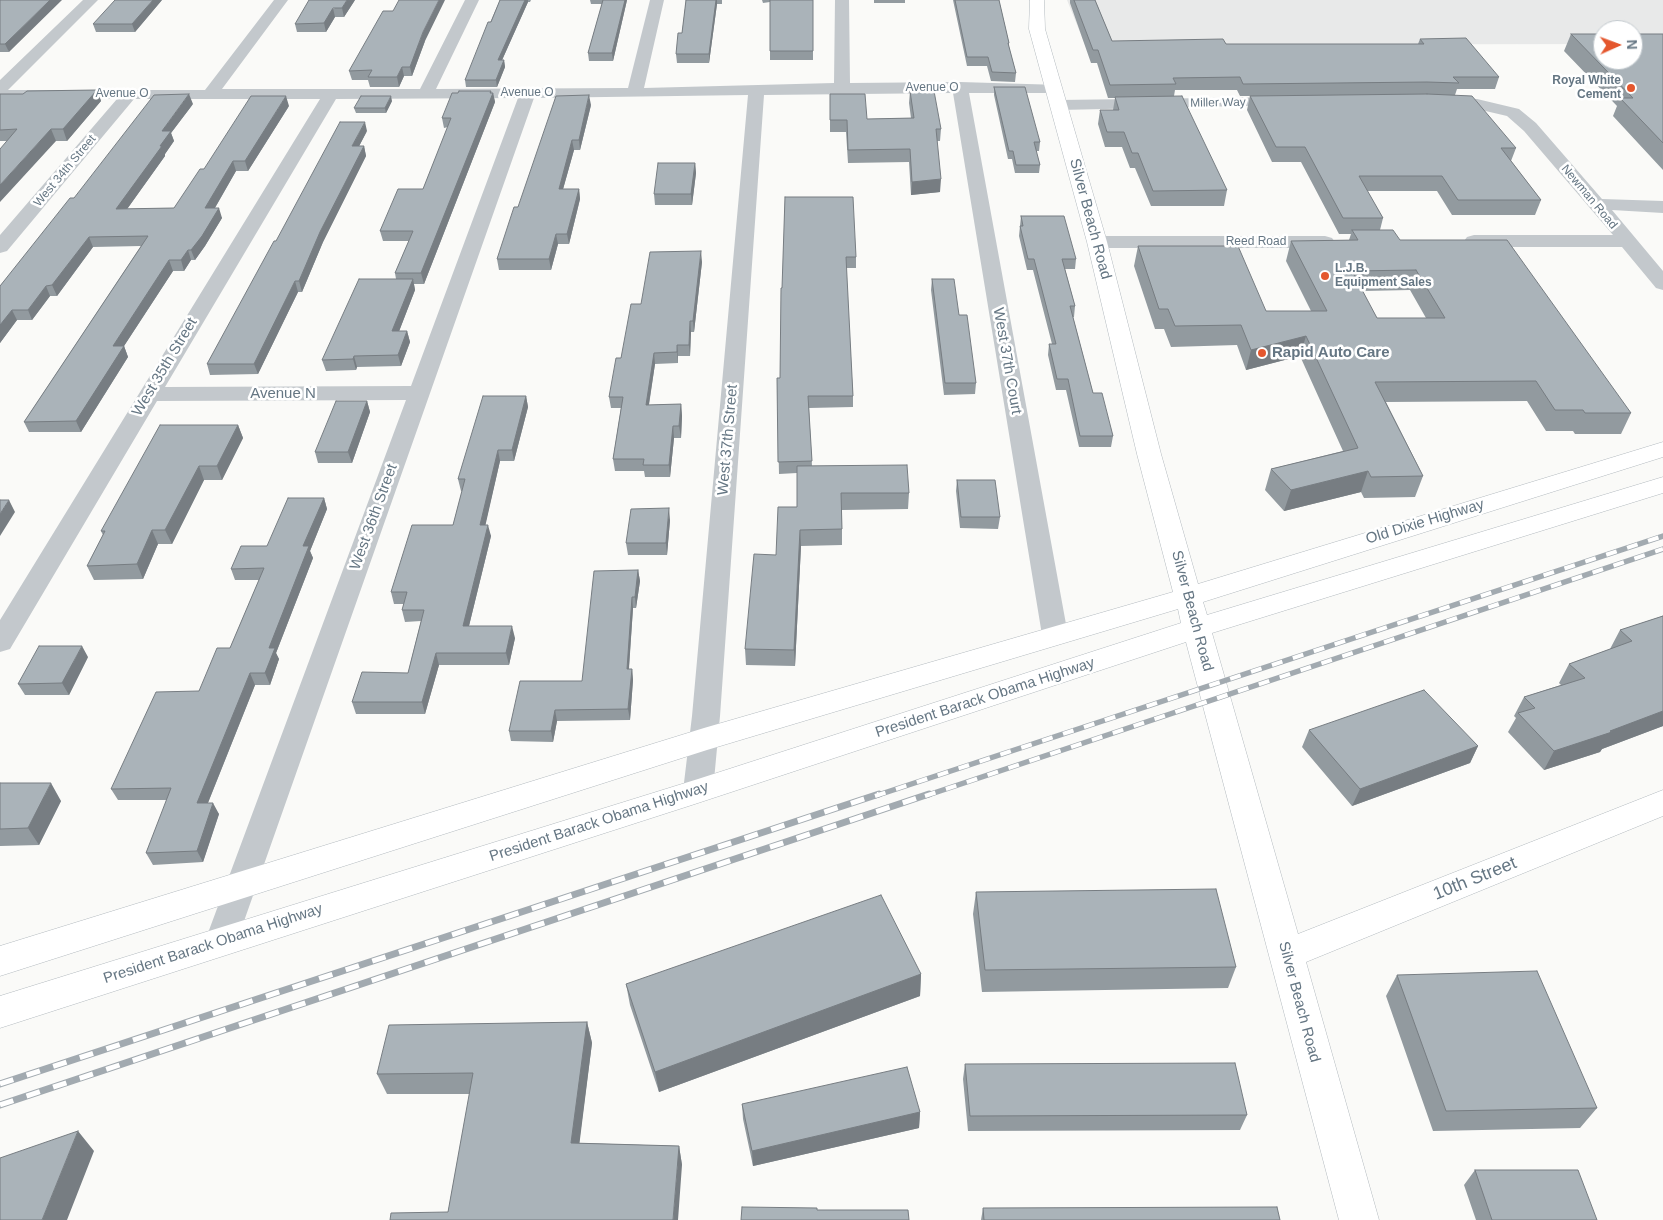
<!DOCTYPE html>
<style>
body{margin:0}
#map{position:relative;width:1663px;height:1220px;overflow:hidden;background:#fafaf8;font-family:Arial,sans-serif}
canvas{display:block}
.north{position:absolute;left:1593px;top:20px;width:50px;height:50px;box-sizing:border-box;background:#fff;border:1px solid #c1c8cd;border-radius:50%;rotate:88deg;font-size:14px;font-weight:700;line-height:20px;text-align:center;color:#657683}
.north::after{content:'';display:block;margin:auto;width:18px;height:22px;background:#e4572e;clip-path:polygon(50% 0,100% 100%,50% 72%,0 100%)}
</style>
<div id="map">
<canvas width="1663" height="1220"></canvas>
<div class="north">N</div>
</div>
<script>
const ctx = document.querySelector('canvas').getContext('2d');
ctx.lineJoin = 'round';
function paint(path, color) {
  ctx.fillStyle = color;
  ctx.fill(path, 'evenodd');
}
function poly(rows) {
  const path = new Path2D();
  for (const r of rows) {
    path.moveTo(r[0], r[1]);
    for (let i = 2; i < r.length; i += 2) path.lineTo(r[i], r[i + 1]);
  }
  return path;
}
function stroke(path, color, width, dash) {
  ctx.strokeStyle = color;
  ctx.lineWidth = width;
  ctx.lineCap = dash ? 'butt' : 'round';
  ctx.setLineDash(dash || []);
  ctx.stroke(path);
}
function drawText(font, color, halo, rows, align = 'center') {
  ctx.font = font + ' Arial,sans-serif';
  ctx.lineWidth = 5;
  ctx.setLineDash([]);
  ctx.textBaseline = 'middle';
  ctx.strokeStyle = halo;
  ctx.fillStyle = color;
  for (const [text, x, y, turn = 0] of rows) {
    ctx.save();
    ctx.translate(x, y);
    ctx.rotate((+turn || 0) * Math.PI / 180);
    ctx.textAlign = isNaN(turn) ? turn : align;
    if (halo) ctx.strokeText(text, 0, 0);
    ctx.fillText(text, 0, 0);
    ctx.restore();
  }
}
paint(poly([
 [1067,0,1663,0,1663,44,1633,44,1633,30,1603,30,1603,44,1085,45]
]), '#e8e9e9');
const secondary = poly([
 [1030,0,1044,0,1045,29,1107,242,1161,454,1198,584,1663,442,1663,457,1203,602,1207,615,1663,477,1663,493,1212,633,1298,934,1663,790,1663,816,1306,962,1379,1220,1339,1220,1186,642,698,803,0,1028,0,996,698,779,1181,623,1178,609,707,750,0,976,0,946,704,728,1173,592,1137,454,1087,242,1029,29,1030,0]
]);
stroke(secondary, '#b3babf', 1);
paint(poly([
 [83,0,98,0,8,90,205,90,274,0,288,0,222,89,420,89,465,0,479,0,436,89,628,88,650,0,664,0,644,88,834,83,835,0,849,0,850,83,960,82,1060,85,1062,88,1060,91,1054,93,969,93,1068,635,1064,642,1055,644,1046,642,1042,635,953,93,764,95,720,716,713,791,709,799,698,803,687,799,683,791,692,716,748,95,534,98,237,941,233,951,221,955,209,951,205,941,406,400,157,401,10,649,0,652,0,620,320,99,134,99,7,251,0,253,0,235,117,99,0,100,0,80,83,0],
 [518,98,411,386,165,387,336,99,518,98],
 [1284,97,1290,99,1292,102,1290,105,1059,110,1053,108,1051,105,1053,102,1059,100,1284,97],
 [1443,97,1477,99,1519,109,1536,123,1602,199,1663,201,1663,213,1612,210,1663,271,1663,290,1656,288,1622,247,1474,247,1467,245,1464,241,1467,237,1474,235,1613,235,1524,131,1507,116,1477,109,1437,105,1435,102,1437,99,1443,97],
 [1097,236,1325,236,1332,238,1335,242,1332,246,1325,248,1097,248,1090,246,1087,242,1090,238,1097,236]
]), '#c3c8cc');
paint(secondary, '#fff');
const railFar1 = poly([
 [875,796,1663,536],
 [925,796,1663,549]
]);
const rail = poly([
 [0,1084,879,794],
 [0,1105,929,794]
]);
stroke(railFar1, '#a2aab0', 5.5);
stroke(rail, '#a2aab0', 7);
stroke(railFar1, '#fff', 4, [11]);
stroke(rail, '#fff', 5, [14]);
paint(poly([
 [0,0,9,52,0,52],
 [162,0,135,32,96,32,93,24],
 [355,0,344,17,335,17,326,32,297,32,295,24],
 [500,0,531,0,530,2,528,2,502,60,504,60,505,67,497,87,466,87,465,80],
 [590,0,627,0,613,61,589,61,588,53,602,4,591,4],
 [686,0,722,0,722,4,717,4,709,63,677,63,676,54,682,33],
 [762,0,813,0,813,60,770,60,770,2,763,3],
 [874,0,905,0,905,3,874,3],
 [953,0,999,0,1009,43,1009,47,1016,73,1015,82,991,81,987,66,967,66],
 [1070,0,1095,0,1112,41,1226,44,1418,44,1420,39,1499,77,1495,89,1457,89,1455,95,1516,148,1511,161,1541,200,1535,215,1452,215,1437,191,1367,191,1383,218,1380,230,1400,240,1631,413,1621,434,1575,434,1573,431,1546,431,1527,401,1386,402,1423,476,1415,497,1364,498,1361,492,1284,511,1265,490,1271,469,1343,451,1300,356,1246,370,1237,345,1171,347,1164,329,1155,329,1134,266,1138,246,1266,311,1311,311,1286,261,1291,241,1349,240,1351,234,1339,234,1301,162,1272,162,1247,110,1250,96,1240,96,1237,90,1175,90,1174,96,1227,190,1224,206,1151,206,1135,168,1130,168,1122,147,1105,147,1098,124,1100,110,1113,110,1115,98,1108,98,1097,63,1091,63,1070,3],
 [1410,290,1426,318,1377,318,1362,291],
 [1571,34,1663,34,1663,170,1613,116,1617,106,1564,51],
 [425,41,412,76,404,76,399,87,370,87,368,80,352,80,349,71],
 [994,87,1040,142,1039,151,1036,151,1040,165,1039,173,1015,173,1012,159,1008,159,994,95],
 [97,90,101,101,67,141,0,141,0,94,23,94],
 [491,91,491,93,493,93,495,102,424,284,414,284,415,290,399,331,407,331,410,342,401,366,357,367,356,370,326,371,322,360,396,279,395,273,409,241,383,241,380,231,423,189,448,127,444,128,442,118,458,93],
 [910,91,941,129,940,141,937,141,940,192,911,195,909,162,848,163,846,132,830,132,830,94,867,119,911,118,909,103],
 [392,101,386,113,356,113,354,108],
 [193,104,171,133,174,141,165,154,165,156,127,209,174,208,204,169,289,106,248,171,236,171,215,208,222,218,205,246,195,260,191,260,184,271,173,271,124,346,128,357,81,432,29,432,24,422,141,246,93,247,57,296,50,296,32,320,17,320,0,343,0,286,74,198],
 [591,105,580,150,574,150,563,189,579,189,580,199,569,244,558,244,551,270,499,270,497,259,518,207],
 [367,131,359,146,364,146,366,156,323,242,302,292,298,292,258,374,210,375,207,364,276,241],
 [695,163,696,173,692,205,655,205,654,194],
 [785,197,856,257,856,268,846,268,853,396,853,407,809,408,812,466,909,493,908,509,842,510,842,545,801,546,795,666,746,665,745,649,776,555,797,507,797,473,779,474,777,378,780,378],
 [1021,216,1076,259,1075,269,1065,269,1075,306,1074,317,1073,317,1093,393,1113,436,1111,447,1079,447,1066,390,1056,390,1048,355,1049,344,1052,344,1033,270,1027,270,1019,236],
 [702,262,694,332,691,332,690,356,678,356,678,363,655,364,649,405,681,404,682,416,681,438,674,438,670,477,645,477,644,471,615,471,613,459,621,408,611,408,609,397,621,358,641,304],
 [932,279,976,383,975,394,944,395,931,290],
 [526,396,528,407,514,461,500,461,485,525,491,536,469,626,515,638,509,665,439,665,425,714,356,714,352,702,408,673,421,621,405,622,402,610,404,604,394,604,391,592,453,525,462,491,461,491,458,479],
 [367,401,370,412,352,463,318,463,315,452],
 [238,425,243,438,222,480,204,480,172,544,158,544,143,579,94,580,87,566,103,535,101,531],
 [957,480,1000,517,998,529,960,528,956,491],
 [324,498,327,509,310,551,313,558,276,653,279,659,270,685,255,685,208,803,219,814,203,862,153,865,146,853,167,800,118,800,111,789,199,691,230,648,259,580,235,580,231,569,267,546],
 [670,520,667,555,628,555,626,543],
 [638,570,640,581,636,608,633,608,629,669,632,669,633,680,630,720,557,721,553,742,511,741,509,731,582,681],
 [1663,616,1663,726,1602,749,1600,752,1544,770,1508,732,1516,718,1514,716,1524,697,1561,685,1559,683,1569,664,1610,649,1620,630],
 [88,657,69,695,25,695,18,684],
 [1309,730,1478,746,1470,763,1352,806,1302,747],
 [0,783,61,801,39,845,0,846],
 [976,892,1236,967,1228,988,982,992,973,914],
 [921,974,920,996,659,1092,630,1005,626,984],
 [1397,975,1597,1108,1580,1128,1433,1131,1386,996],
 [587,1022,592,1043,579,1143,679,1146,682,1165,448,1212,470,1094,387,1094,377,1074],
 [965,1064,1247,1115,1240,1130,968,1131,963,1079],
 [742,1104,920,1112,919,1128,753,1166,743,1119],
 [1475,1170,1597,1220,1476,1220,1464,1185],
 [983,1208,1280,1220,981,1220]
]), '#929a9f');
paint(poly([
 [50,0,62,0,9,52,5,44],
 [153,0,162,0,135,32,132,24],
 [347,0,355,0,344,17,342,8],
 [439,0,445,0,425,41,412,76,410,67,423,32],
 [525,0,528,0,528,2,499,67,498,60],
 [625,0,627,0,613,61,612,53],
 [716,0,717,0,717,4,709,63,709,54],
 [333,8,335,17,326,32,324,23],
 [504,60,505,67,497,87,496,80],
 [402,67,404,76,399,87,397,77],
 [97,90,101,101,67,141,63,129],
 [491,91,492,96,493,93,495,102,424,284,421,273],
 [189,94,193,104,171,133,174,141,165,154,165,156,120,219,116,209,162,131],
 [589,95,591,105,580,150,579,140],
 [286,96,289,106,248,171,245,161],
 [391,96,392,101,386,113,385,108],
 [365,122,367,131,354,156,352,146],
 [51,129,56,141,0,202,0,185],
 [572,140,574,150,560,200,559,189],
 [364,146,366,156,323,242,302,292,299,281,320,232],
 [233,161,236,171,209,218,205,208],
 [695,163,696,173,692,205,691,194],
 [941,179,940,192,911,195,912,182],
 [579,189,580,199,569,244,567,234],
 [219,208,222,218,205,246,195,260,191,250],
 [556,234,558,244,551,270,549,259],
 [89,237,93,247,57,296,52,285],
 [188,250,191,260,184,271,181,260],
 [701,251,702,262,694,332,693,321],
 [169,260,173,271,124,346,128,357,81,432,76,421,113,346],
 [413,279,415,290,395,342,392,331],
 [295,281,298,292,258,374,254,364],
 [46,286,50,296,32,320,28,310],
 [12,310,17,320,0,343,0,325],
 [690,321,691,332,690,356,689,345],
 [407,331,410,342,401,366,398,355],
 [1306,336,1300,356,1246,370,1251,350],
 [677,345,678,356,678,363,677,352],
 [654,353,655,364,647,416,646,405],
 [354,356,357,367,356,370,353,359],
 [526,396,528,407,514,461,512,450],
 [367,401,370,412,352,463,348,452],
 [681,404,682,416,681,438,679,426],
 [238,425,243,438,222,480,217,466],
 [673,426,674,438,670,477,669,465],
 [498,450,500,461,483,536,480,525],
 [199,466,204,480,172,544,165,530],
 [1368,471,1361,492,1284,511,1291,490],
 [324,498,327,509,310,551,313,558,276,653,279,659,270,685,265,673,269,648,303,546],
 [9,500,15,512,0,536,0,514],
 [669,508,670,520,667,555,666,543],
 [488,525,491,536,466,638,463,626],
 [152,530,158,544,143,579,137,564],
 [800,530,801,546,795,666,794,650],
 [638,570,640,581,636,608,635,597],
 [632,597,633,608,628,680,627,669],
 [512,626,515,638,509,665,506,653],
 [82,646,88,657,69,695,62,683],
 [436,653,439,665,425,714,422,702],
 [632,669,633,680,630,720,628,709],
 [250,673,255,685,203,815,197,803],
 [555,710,557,721,553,742,551,731],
 [1663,711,1663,726,1602,749,1600,752,1544,770,1554,751],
 [1478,746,1470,763,1352,806,1360,789],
 [51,783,61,801,39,845,28,828],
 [213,803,219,814,203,862,197,851],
 [921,974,920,996,659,1092,655,1072],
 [587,1022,592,1043,577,1163,571,1143],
 [920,1112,919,1128,753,1166,752,1151],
 [78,1131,94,1151,67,1220,42,1220],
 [679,1146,682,1165,678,1220,673,1220]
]), '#777d82');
const building = poly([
 [0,0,50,0,5,44,0,44,0,0],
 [115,0,153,0,132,24,93,24,115,0],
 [309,0,347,0,342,8,333,8,324,23,295,24,309,0],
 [399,0,439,0,423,32,410,67,402,67,397,77,368,77,372,70,349,71,383,11,393,11,399,0],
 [500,0,525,0,498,60,504,60,496,80,465,80,488,22,491,22,500,0],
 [603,0,625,0,612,53,588,53,603,0],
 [686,0,716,0,709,54,676,54,678,33,682,33,686,0],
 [770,0,813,0,813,51,770,51,770,0],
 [955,0,999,0,1009,43,1008,43,1016,73,992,72,988,57,967,57,955,0],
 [1074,0,1095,0,1112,41,1223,39,1226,44,1424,44,1420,39,1466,38,1499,77,1453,77,1459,83,1427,82,1243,84,1240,77,1173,78,1176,84,1110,85,1098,50,1093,50,1074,0],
 [1571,34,1603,34,1603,60,1633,60,1633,34,1663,34,1663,143,1620,98,1633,98,1571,34],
 [994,87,1025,87,1040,142,1034,142,1040,165,1016,165,1013,151,1009,151,994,87],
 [97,90,63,129,51,129,0,185,0,149,17,129,0,130,0,94,23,94,27,91,97,90],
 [459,91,491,91,490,93,493,93,421,273,395,273,413,231,380,231,398,189,423,189,451,118,442,118,452,93,458,93,459,91],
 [910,91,934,91,941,129,936,129,941,179,912,182,910,149,848,150,847,120,830,120,830,94,865,94,867,119,914,118,910,91],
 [189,94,162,131,171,131,160,146,162,146,116,209,174,208,200,169,204,169,251,96,286,96,245,161,233,161,205,208,219,208,202,236,191,250,188,250,181,260,169,260,113,346,124,346,76,421,24,422,148,236,89,237,52,285,46,286,28,310,12,310,0,325,0,286,70,198,74,198,154,95,189,94],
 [1427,94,1472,96,1516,148,1501,148,1541,200,1458,200,1442,176,1359,176,1383,218,1343,218,1305,147,1276,147,1250,96,1427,94],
 [589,95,579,140,572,140,559,189,579,189,567,234,556,234,549,259,497,259,514,207,518,207,556,96,589,95],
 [361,96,391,96,385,108,354,108,361,96],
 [1182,96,1227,190,1153,191,1138,153,1132,153,1124,132,1107,132,1100,110,1119,110,1115,97,1182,96],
 [340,122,365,122,352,146,364,146,320,232,299,281,295,281,254,364,207,364,274,241,276,241,340,122],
 [658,163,695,163,691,194,654,194,658,163],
 [785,197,853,197,856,257,846,257,853,396,808,396,812,461,778,462,777,378,780,378,781,288,782,288,785,197],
 [1021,216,1064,216,1076,259,1062,259,1075,306,1070,306,1093,393,1102,393,1113,436,1080,436,1068,379,1057,379,1049,344,1056,344,1034,259,1028,259,1020,226,1023,226,1021,216],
 [1352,230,1393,230,1400,240,1507,240,1631,413,1585,413,1583,410,1555,410,1536,381,1375,382,1423,476,1371,477,1368,471,1291,490,1271,469,1358,448,1306,336,1251,350,1241,325,1175,326,1168,309,1159,309,1138,246,1238,246,1266,311,1327,311,1291,241,1358,240,1352,230],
 [1416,270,1445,318,1377,318,1352,271,1416,270],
 [701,251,693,321,690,321,689,345,677,345,677,352,654,353,646,405,681,404,679,426,673,426,669,465,643,465,644,459,613,459,623,397,609,397,616,358,621,358,631,304,641,304,650,252,701,251],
 [359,279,413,279,392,331,407,331,398,355,354,356,353,359,322,360,359,279],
 [932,279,954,279,959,315,967,315,976,383,945,383,932,279],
 [483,396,526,396,512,450,498,450,480,525,488,525,463,626,512,626,506,653,436,653,422,702,352,702,362,672,408,673,424,610,402,610,407,592,391,592,412,525,453,525,465,479,458,479,483,396],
 [336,401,367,401,348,452,315,452,336,401],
 [160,425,238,425,217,466,199,466,165,530,152,530,137,564,87,566,105,531,101,531,160,425],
 [907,465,909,493,841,493,842,529,800,530,794,650,745,649,754,554,776,555,778,507,797,507,797,466,907,465],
 [957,480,995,480,1000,517,961,517,957,480],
 [288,498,324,498,303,546,309,546,269,648,275,648,265,673,250,673,197,803,213,803,197,851,146,853,171,788,111,789,156,692,199,691,217,648,230,648,264,568,231,569,241,546,267,546,288,498],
 [0,500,9,500,0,514,0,500],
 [669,508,666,543,626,543,631,509,669,508],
 [638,570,635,597,632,597,627,669,632,669,628,709,555,710,551,731,509,731,520,681,582,681,594,571,638,570],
 [1663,616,1663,711,1610,731,1612,732,1554,751,1518,713,1535,708,1524,697,1585,678,1569,664,1632,641,1620,630,1663,616],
 [39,646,82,646,62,683,18,684,39,646],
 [1424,690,1478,746,1360,789,1309,730,1424,690],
 [0,783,51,783,28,828,0,829,0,783],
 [1216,889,1236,967,985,970,976,892,1216,889],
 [881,895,921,974,655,1072,626,984,881,895],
 [1537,971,1597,1108,1446,1111,1397,975,1537,971],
 [587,1022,571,1143,679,1146,673,1220,390,1220,391,1213,448,1212,473,1073,377,1074,389,1025,587,1022],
 [1235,1063,1247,1115,970,1116,965,1064,1235,1063],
 [907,1067,920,1112,752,1151,742,1104,907,1067],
 [78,1131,42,1220,0,1220,0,1158,78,1131],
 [1475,1170,1578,1170,1597,1220,1492,1220,1475,1170],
 [742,1207,817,1208,817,1210,908,1210,909,1220,741,1220,742,1207],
 [1277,1207,1280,1220,984,1220,983,1208,1277,1207]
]);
paint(building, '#aab3b9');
stroke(building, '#777d82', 1);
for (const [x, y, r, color] of [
 [1631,88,5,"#e4572e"],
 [1325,276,5,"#e4572e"],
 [1262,353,5,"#e4572e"]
]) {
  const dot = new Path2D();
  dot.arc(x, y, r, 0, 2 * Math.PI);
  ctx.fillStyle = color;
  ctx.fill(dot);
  stroke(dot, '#fff', 2);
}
drawText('bold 12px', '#657683', '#fff', [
 ["Royal White",1621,81],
 ["Cement",1621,95],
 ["L.J.B.",1335,269,"left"],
 ["Equipment Sales",1335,283,"left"]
], 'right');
drawText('12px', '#657683', '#fff', [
 ["Avenue O",932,88],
 ["Avenue O",527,93],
 ["Avenue O",122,94],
 ["Miller Way",1218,103,-1],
 ["West 34th Street",65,171,-50],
 ["Newman Road",1589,197,50],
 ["Reed Road",1256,242]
]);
drawText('15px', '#657683', '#fff', [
 ["Silver Beach Road",1090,219,75],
 ["West 37th Court",1007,361,80],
 ["West 35th Street",165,367,-59],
 ["Avenue N",283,394],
 ["West 37th Street",728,440,-85],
 ["West 36th Street",374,517,-70],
 ["Old Dixie Highway",1425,522,-17],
 ["Silver Beach Road",1192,611,75],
 ["President Barack Obama Highway",985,698,-18],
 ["President Barack Obama Highway",599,822,-18],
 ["President Barack Obama Highway",213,944,-18],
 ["Silver Beach Road",1299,1002,75]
]);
drawText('bold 15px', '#657683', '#fff', [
 ["Rapid Auto Care",1272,353]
], 'left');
drawText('18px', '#657683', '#fff', [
 ["10th Street",1475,879,-22]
]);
</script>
